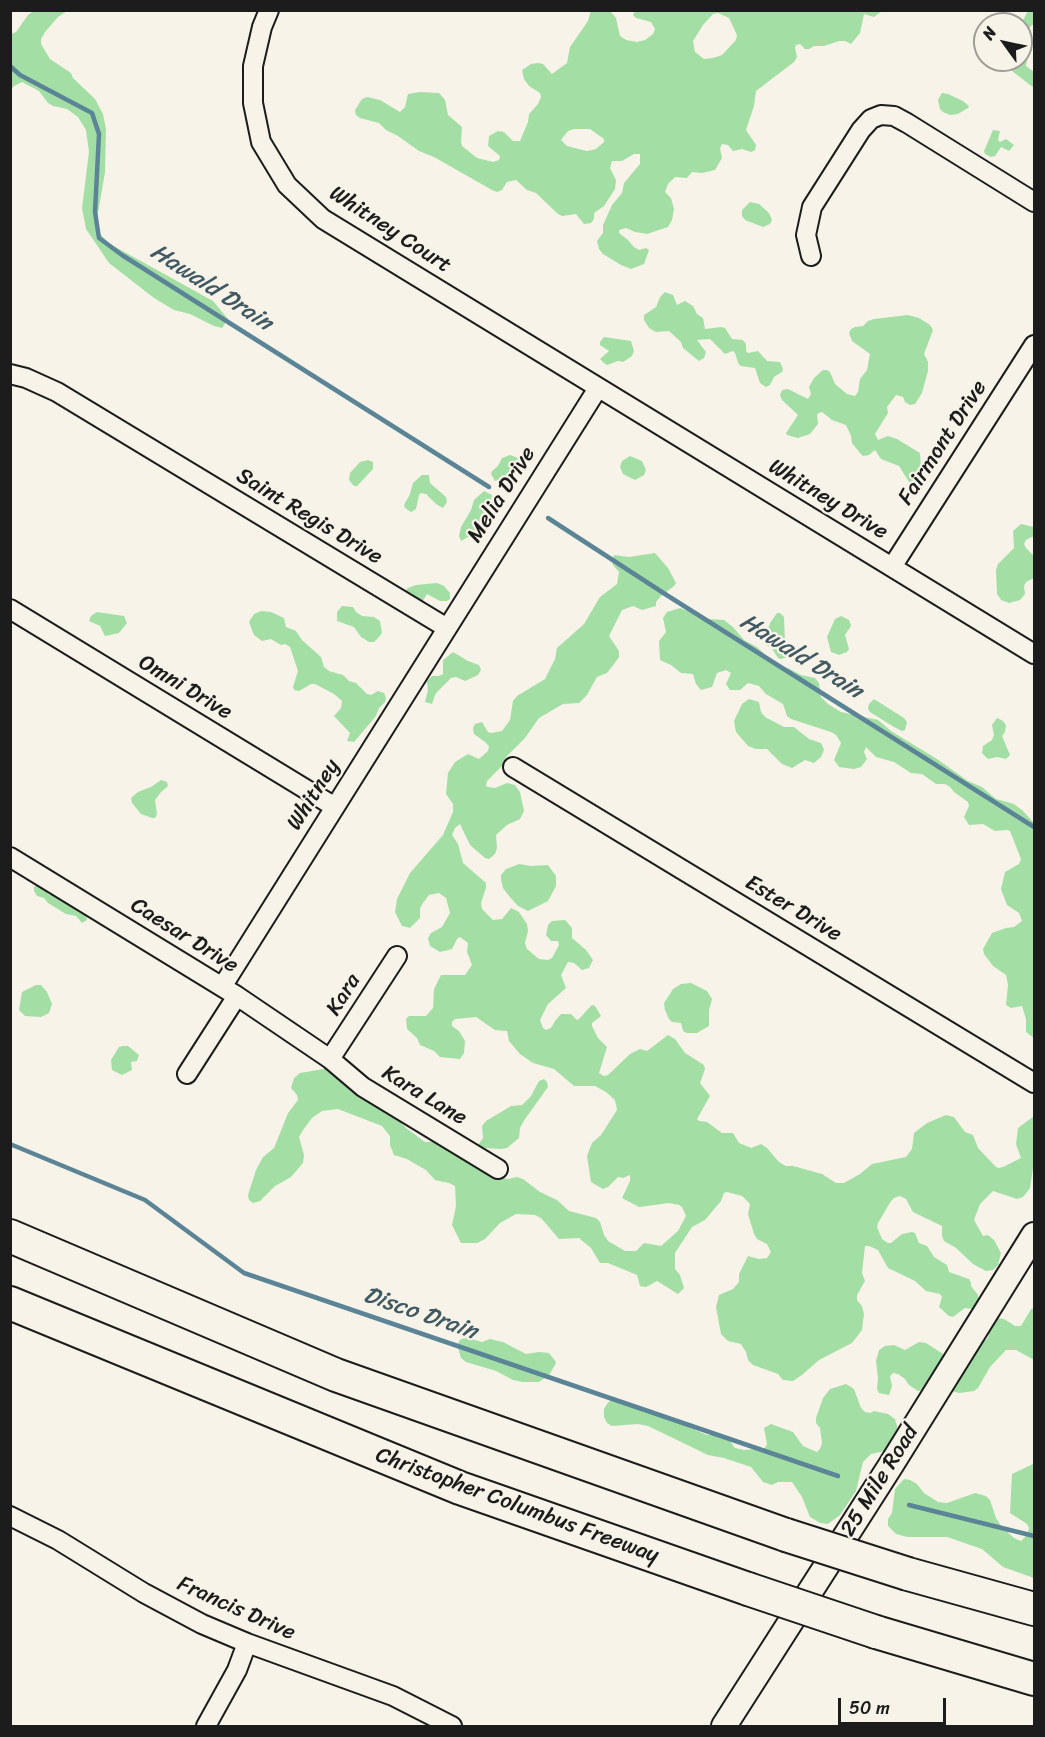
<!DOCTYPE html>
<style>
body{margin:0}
#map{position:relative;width:1045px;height:1737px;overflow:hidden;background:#f7f3e8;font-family:Sriracha,sans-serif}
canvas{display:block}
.frame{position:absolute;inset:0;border:12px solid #1c1c1c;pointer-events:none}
.north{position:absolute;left:973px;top:12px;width:60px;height:60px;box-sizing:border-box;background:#f7f3e8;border:2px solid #9f9d96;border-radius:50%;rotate:303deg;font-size:16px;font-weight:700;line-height:24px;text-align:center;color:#1c1c1c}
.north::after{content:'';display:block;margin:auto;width:21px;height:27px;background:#1c1c1c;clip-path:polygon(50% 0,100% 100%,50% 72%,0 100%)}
.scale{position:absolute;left:838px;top:1698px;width:108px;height:27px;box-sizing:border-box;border:3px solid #1c1c1c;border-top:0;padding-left:8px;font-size:18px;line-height:21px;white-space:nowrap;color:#1c1c1c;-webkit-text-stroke:4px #f7f3e8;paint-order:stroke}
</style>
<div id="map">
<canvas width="1045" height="1737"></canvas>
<div class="frame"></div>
<div class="north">N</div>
<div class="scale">50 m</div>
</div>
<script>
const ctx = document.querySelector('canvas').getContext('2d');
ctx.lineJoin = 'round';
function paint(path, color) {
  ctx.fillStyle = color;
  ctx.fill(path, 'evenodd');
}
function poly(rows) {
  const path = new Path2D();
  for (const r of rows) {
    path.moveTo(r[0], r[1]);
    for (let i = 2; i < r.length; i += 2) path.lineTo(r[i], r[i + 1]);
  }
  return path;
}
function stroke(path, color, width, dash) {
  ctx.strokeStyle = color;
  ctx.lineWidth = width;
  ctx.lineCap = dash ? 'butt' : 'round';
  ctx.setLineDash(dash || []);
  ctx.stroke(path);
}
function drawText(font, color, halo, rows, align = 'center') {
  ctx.font = font + ' Sriracha,sans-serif';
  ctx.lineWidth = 4.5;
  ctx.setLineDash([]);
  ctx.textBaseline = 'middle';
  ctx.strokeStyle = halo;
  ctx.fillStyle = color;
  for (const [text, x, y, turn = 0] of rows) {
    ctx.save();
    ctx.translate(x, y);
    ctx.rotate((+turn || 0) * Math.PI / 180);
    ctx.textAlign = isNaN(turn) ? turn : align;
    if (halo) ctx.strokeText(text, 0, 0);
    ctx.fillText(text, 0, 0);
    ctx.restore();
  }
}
paint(poly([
 [35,10,67,11,58,17,45,32,41,39,41,44,50,59,71,73,73,78,95,99,103,114,106,129,105,172,98,213,97,226,99,233,110,244,213,301,228,319,222,328,214,326,190,314,174,310,154,298,109,263,86,229,82,208,89,152,86,130,78,117,67,109,53,106,48,103,39,91,22,82,14,86,11,89,11,34,16,32,28,15],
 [591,10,610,11,616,18,620,36,626,40,637,42,645,40,653,34,655,29,651,22,636,18,633,15,635,11,882,11,874,17,864,14,860,33,851,44,845,41,839,41,824,46,814,46,809,49,805,49,800,44,796,45,795,48,797,57,794,62,756,91,754,106,746,130,756,145,755,150,751,152,742,149,733,151,728,145,722,144,720,148,722,158,715,170,702,173,692,172,687,178,675,177,668,184,665,192,671,198,674,209,672,220,668,227,647,234,635,232,626,228,619,230,619,233,628,240,634,247,639,250,646,248,649,250,644,264,631,269,621,265,603,254,599,249,597,241,603,233,603,225,612,205,622,193,624,183,640,164,640,154,634,154,622,161,612,161,610,168,616,180,615,189,604,206,594,213,594,219,591,223,584,224,576,214,562,216,558,214,536,193,527,190,516,180,507,182,502,190,497,192,492,190,434,157,419,151,398,136,386,130,379,123,360,118,356,115,355,110,362,99,367,97,380,100,400,112,405,107,408,94,420,92,439,93,445,100,448,115,462,127,461,142,462,146,477,158,493,162,499,160,500,156,488,146,489,136,498,131,504,132,513,141,520,141,528,122,529,114,538,104,541,97,540,93,529,86,524,79,522,70,531,64,538,63,543,64,552,74,567,63,570,47,588,21],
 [718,13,729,18,737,35,736,40,722,55,713,58,704,59,695,52,693,41,703,25,713,14],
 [574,129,590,129,604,139,604,142,596,149,587,151,567,146,561,140,568,131],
 [1028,11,1034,11,1034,24,1031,26,1022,40,1028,54,1026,66,1034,72,1034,88,1012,71,1010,60,1021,60,1021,24],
 [942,93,948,94,963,101,969,106,968,108,958,114,950,115,943,112,940,109,938,100],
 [993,130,1000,131,998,140,1000,142,1006,139,1014,145,1009,151,1001,147,995,156,991,157,985,154,984,151],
 [750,202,759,204,769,213,772,220,770,224,763,227,745,220,742,216,742,210],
 [665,292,673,295,677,305,685,301,693,306,697,314,703,318,705,329,721,327,725,328,732,339,743,340,746,344,746,351,748,353,758,351,767,361,780,362,783,369,782,372,774,377,770,385,766,387,760,383,755,368,741,366,738,363,735,353,733,351,725,354,710,339,697,340,706,352,704,358,699,361,683,348,681,342,669,331,656,332,649,328,644,320,644,315,656,307,660,297],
 [908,315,919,318,930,325,933,330,924,354,928,362,928,371,922,393,915,404,910,405,905,402,903,397,896,395,887,407,888,413,875,434,878,440,888,436,897,439,920,453,921,466,916,480,909,482,899,466,881,459,875,450,869,455,863,456,860,453,852,443,851,436,846,425,832,420,822,412,817,414,818,424,810,434,798,438,787,435,786,433,798,415,782,400,780,395,782,390,788,389,808,399,811,394,809,387,814,378,823,370,827,370,830,372,835,384,847,394,855,396,858,392,860,379,867,370,870,354,852,341,849,333,851,329,855,327,863,326,868,321,874,319],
 [604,337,631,341,634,351,632,356,623,362,618,361,607,365,604,363,600,359,609,351,600,345,600,342],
 [510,455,518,458,514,470,509,476,495,481,491,474,492,471,498,466,502,458],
 [630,456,642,461,646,470,644,475,635,480,623,474,620,467,622,461],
 [368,460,373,462,373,469,357,486,354,486,349,480,350,473,360,462],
 [422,475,429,475,430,483,446,497,447,502,443,508,436,504,426,494,421,493,419,495,416,509,411,512,405,508,404,505,410,494,413,483],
 [484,491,492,495,489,510,473,534,461,541,459,536,461,527,471,510,474,500],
 [1021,524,1034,527,1034,536,1026,540,1024,544,1026,548,1034,556,1034,578,1026,582,1024,586,1025,594,1020,600,1009,603,1001,600,997,594,996,570,998,564,1014,548,1013,531],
 [655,553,668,568,676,583,674,586,661,596,656,602,656,606,642,610,633,606,622,610,609,636,619,651,619,657,614,664,607,673,597,677,587,695,579,703,563,704,539,718,525,738,506,757,504,764,487,781,486,786,488,787,495,788,507,783,515,785,520,792,524,811,520,819,507,825,496,835,497,848,495,854,489,859,485,858,470,845,460,824,455,828,452,835,458,844,463,863,486,883,486,888,481,903,482,909,493,920,502,919,511,908,519,912,527,924,528,931,525,943,527,949,539,959,548,960,552,958,559,945,558,941,551,941,546,935,548,925,552,921,565,920,572,928,572,938,586,950,593,960,589,968,582,970,574,963,568,962,561,975,566,988,548,1004,540,1020,543,1028,546,1030,551,1028,555,1021,561,1014,571,1014,577,1020,579,1019,588,1009,592,1005,595,1006,601,1016,592,1023,592,1026,598,1038,607,1047,599,1073,604,1076,608,1075,630,1054,640,1049,647,1051,668,1035,675,1039,685,1053,704,1065,705,1069,700,1083,710,1096,697,1119,699,1121,707,1122,722,1133,733,1133,739,1143,744,1145,751,1148,761,1144,767,1148,779,1162,786,1166,793,1166,822,1174,836,1183,844,1183,860,1174,872,1164,906,1157,912,1149,914,1133,927,1123,946,1115,954,1117,965,1132,973,1135,978,1148,995,1166,998,1168,1003,1167,1021,1158,1016,1144,1018,1128,1034,1116,1034,1161,1030,1188,1023,1197,1017,1199,993,1191,980,1204,974,1220,983,1236,988,1235,994,1240,1001,1253,998,1265,993,1270,986,1271,973,1264,956,1248,944,1241,942,1236,942,1226,913,1212,906,1199,900,1196,894,1198,891,1201,878,1223,877,1227,882,1239,888,1243,891,1243,902,1234,912,1232,915,1233,919,1243,927,1246,934,1257,947,1265,949,1272,969,1279,971,1283,971,1286,978,1295,978,1303,973,1309,965,1308,953,1317,949,1316,939,1307,942,1297,940,1294,926,1291,915,1281,888,1268,878,1250,869,1246,865,1246,862,1273,865,1281,857,1295,857,1300,862,1306,864,1314,862,1330,852,1343,819,1360,802,1375,793,1381,783,1380,778,1374,753,1365,748,1360,746,1352,741,1344,728,1341,721,1334,716,1307,719,1295,733,1289,739,1282,739,1274,748,1256,759,1259,767,1258,771,1252,767,1244,757,1239,754,1234,748,1214,750,1204,742,1196,727,1192,724,1193,721,1201,705,1220,692,1227,675,1253,675,1269,680,1275,684,1288,678,1294,657,1281,646,1287,640,1286,637,1275,608,1263,600,1263,591,1248,579,1238,559,1239,541,1218,535,1215,516,1214,500,1223,485,1239,477,1243,461,1243,452,1225,456,1206,455,1186,449,1183,435,1180,426,1170,407,1159,394,1155,390,1145,390,1136,382,1126,338,1109,322,1111,312,1118,303,1130,299,1137,304,1155,303,1163,291,1177,275,1186,260,1201,253,1203,249,1200,248,1195,256,1170,263,1157,274,1148,288,1113,298,1100,297,1095,291,1088,294,1078,300,1073,329,1068,344,1085,356,1095,363,1096,391,1112,406,1128,425,1142,441,1141,462,1159,477,1168,500,1178,508,1179,517,1177,523,1179,540,1192,557,1200,569,1211,596,1218,600,1222,604,1235,608,1241,625,1251,636,1251,644,1243,661,1246,678,1231,686,1216,682,1207,679,1205,669,1203,639,1207,622,1198,630,1181,630,1175,623,1178,618,1177,608,1187,603,1189,591,1182,587,1156,592,1143,601,1135,617,1110,615,1100,606,1092,595,1086,574,1086,554,1069,533,1063,520,1054,509,1041,507,1031,495,1030,476,1017,455,1019,452,1022,452,1026,459,1031,465,1041,464,1053,460,1059,440,1057,434,1051,420,1045,417,1038,407,1029,406,1019,409,1016,426,1016,433,1008,434,989,441,975,465,975,472,965,467,952,468,943,460,937,457,939,452,949,440,952,430,946,428,938,431,933,442,927,450,913,446,898,439,893,429,895,423,903,420,908,420,918,410,928,402,926,395,912,397,899,410,873,443,835,453,812,453,804,446,794,448,773,455,762,468,754,479,759,488,751,489,746,485,742,474,734,473,728,475,724,482,722,488,732,491,733,502,731,510,720,513,701,517,696,545,679,555,659,557,648,584,624,600,597,617,584,619,572,613,565,612,560,614,555,629,557],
 [437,583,444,586,450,593,450,599,447,601,440,601,427,594,421,604,402,596,408,588,416,585],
 [342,606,353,607,356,612,362,616,374,617,380,621,382,633,378,638,374,642,369,642,361,637,354,627,337,621,337,612],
 [680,608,708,619,724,620,733,627,744,640,757,647,775,664,790,669,801,675,815,678,819,683,821,697,828,704,841,712,878,720,891,731,937,759,968,781,982,787,996,799,1014,804,1023,811,1034,823,1034,1038,1026,1032,1026,1019,1022,1006,1011,1008,1006,1005,1008,985,1006,975,993,966,984,954,983,949,992,933,1006,928,1014,927,1022,921,1019,913,1007,905,1001,889,1005,872,1019,864,1021,859,1010,831,1007,830,995,831,983,824,969,825,964,817,969,806,968,802,954,792,950,787,945,784,936,784,922,774,911,773,894,762,876,757,866,747,864,752,867,759,861,767,854,769,839,767,834,760,841,743,836,735,831,732,791,719,787,716,783,704,766,694,759,686,748,683,740,690,730,690,726,684,731,673,726,670,717,673,712,687,701,690,696,684,693,674,681,673,671,665,660,660,659,641,666,632,663,618,667,612],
 [261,611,271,612,284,618,286,627,296,631,302,640,321,657,324,667,329,671,343,675,349,681,356,683,367,694,371,695,378,691,384,693,386,698,385,702,379,708,376,716,354,742,347,741,350,733,334,716,341,708,342,701,334,694,315,684,311,684,299,691,294,690,293,687,298,671,290,647,285,644,281,645,271,639,262,641,254,635,249,622,254,614],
 [97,612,124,616,127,623,119,633,105,636,100,626,89,621,91,616],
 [777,613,780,613,784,617,785,643,790,647,787,657,781,659,778,658,771,647,766,645,765,639,770,623],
 [841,616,849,620,851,626,845,635,849,649,847,652,839,655,831,652,827,637,835,619],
 [453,652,468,661,479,665,481,670,478,675,465,681,456,677,451,678,436,693,432,704,425,702,428,690,427,681,432,676,439,676,443,674,443,660],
 [749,699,759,702,761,712,765,717,784,727,794,727,809,739,821,743,824,750,821,757,814,763,805,760,792,768,782,764,767,749,756,749,748,746,736,732,734,721,742,704],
 [874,699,904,718,907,722,905,730,902,731,894,727,870,712,868,709,869,704],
 [997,718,1003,721,1006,725,1005,732,1002,736,1010,755,1006,759,997,757,988,759,982,753,983,746,992,740,994,735,992,725],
 [161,780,167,782,168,786,161,792,155,800,157,814,155,818,152,818,141,814,132,803,131,798,138,792,151,787],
 [519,864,531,866,548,865,556,876,556,886,548,901,528,911,518,906,509,896,503,888,501,879,501,875,506,869],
 [38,885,44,887,49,895,52,893,76,907,78,912,86,915,87,920,82,923,76,916,66,914,48,903,44,898,37,896,34,891,34,887],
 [691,983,707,991,712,999,709,1010,709,1026,697,1033,687,1033,683,1031,681,1023,672,1022,669,1019,665,1010,664,1003,673,989,681,984],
 [36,985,41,985,47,992,52,1004,49,1013,41,1017,25,1016,19,1010,22,992],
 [123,1046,128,1046,139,1055,137,1061,131,1062,132,1070,122,1075,112,1070,111,1060,119,1047],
 [544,1079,547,1082,548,1087,525,1119,520,1128,519,1138,507,1148,502,1149,484,1148,478,1145,483,1138,482,1126,486,1121,511,1106,522,1105,531,1096,539,1081],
 [1034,1308,1034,1360,1016,1350,1006,1350,990,1367,978,1388,974,1391,959,1393,936,1387,918,1391,909,1385,905,1379,898,1374,893,1373,890,1376,892,1386,889,1395,879,1393,877,1389,878,1378,876,1361,879,1350,885,1346,894,1345,905,1350,919,1342,926,1343,951,1359,975,1344,982,1343,988,1338,990,1326,997,1318,1004,1319,1015,1326,1021,1326,1031,1309],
 [468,1338,482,1342,490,1339,503,1342,526,1354,539,1352,549,1353,556,1362,555,1365,549,1375,539,1382,523,1382,513,1380,496,1371,466,1362,461,1358,458,1348,458,1343,461,1339],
 [846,1384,854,1389,861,1408,865,1412,870,1413,874,1411,888,1414,895,1419,898,1430,889,1450,871,1454,863,1462,856,1491,840,1515,828,1524,820,1523,810,1517,802,1497,792,1482,778,1482,772,1485,763,1482,751,1467,724,1458,708,1455,648,1426,638,1424,612,1426,607,1423,604,1417,604,1409,607,1404,611,1400,624,1401,652,1410,662,1416,707,1435,722,1434,727,1437,735,1448,744,1450,765,1448,767,1444,764,1428,771,1424,793,1432,803,1446,817,1452,820,1449,822,1443,820,1428,816,1423,816,1418,823,1398,830,1389],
 [1034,1462,1034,1578,1003,1567,982,1549,947,1537,907,1537,896,1534,888,1526,888,1519,892,1513,895,1489,904,1479,910,1480,917,1484,924,1493,938,1502,947,1503,975,1493,986,1496,990,1500,996,1518,1002,1527,1014,1538,1021,1541,1027,1535,1029,1528,1027,1524,1010,1513,1012,1474,1033,1464]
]), '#a3dfa5');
stroke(poly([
 [10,66,20,75,92,113,99,134,95,212,99,238,122,255,489,487],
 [548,518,665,594,1034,827],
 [10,1144,145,1200,244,1273,838,1476],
 [909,1505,1034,1536]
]), '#5b8596', 4.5);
const street = poly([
 [269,10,262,27,253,66,253,103,261,142,287,185,323,219,1034,654],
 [811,256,806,235,812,207,861,130,871,119,881,115,894,116,907,123,1034,202],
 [10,374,26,378,57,392,447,628],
 [892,567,1034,345],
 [10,609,335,807],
 [513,767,1034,1083],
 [10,857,237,996,330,1059,363,1087,498,1169],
 [222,987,598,388],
 [330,1059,397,956],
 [187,1074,237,996],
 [10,1516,58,1540,144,1593,202,1624,247,1643,393,1696,452,1726],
 [206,1726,237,1670,247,1643]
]);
const secondary = poly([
 [724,1726,891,1465,1034,1235]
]);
const highway = poly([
 [10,1236,336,1375,786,1535],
 [10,1303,460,1488,748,1589],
 [908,1574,1034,1609],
 [876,1632,1034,1679]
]);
stroke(street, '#1c1c1c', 22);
stroke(secondary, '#1c1c1c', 28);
stroke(highway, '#1c1c1c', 36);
stroke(street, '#f7f3e8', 18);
stroke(secondary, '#f7f3e8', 24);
stroke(highway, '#f7f3e8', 32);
const highwayBridge = poly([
 [786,1535,908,1574],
 [748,1589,876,1632]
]);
stroke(highwayBridge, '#1c1c1c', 36, []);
stroke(highwayBridge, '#f7f3e8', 32);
drawText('22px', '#1c1c1c', '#f7f3e8', [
 ["Whitney Court",390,230,33],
 ["Fairmont Drive",943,443,-57],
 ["Melia Drive",502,495,-58],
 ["Whitney Drive",828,500,31],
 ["Saint Regis Drive",309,517,31],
 ["Omni Drive",185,688,31],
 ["Whitney",314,795,-58],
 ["Ester Drive",793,909,31],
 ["Caesar Drive",184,936,32],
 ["Kara",344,995,-58],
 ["Kara Lane",424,1096,31],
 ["25 Mile Road",880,1481,-58],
 ["Christopher Columbus Freeway",517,1506,20],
 ["Francis Drive",236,1609,24]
]);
drawText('italic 24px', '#415963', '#f7f3e8', [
 ["Hawald Drain",211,288,33],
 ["Hawald Drain",801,657,32],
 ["Disco Drain",420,1314,19]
]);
</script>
